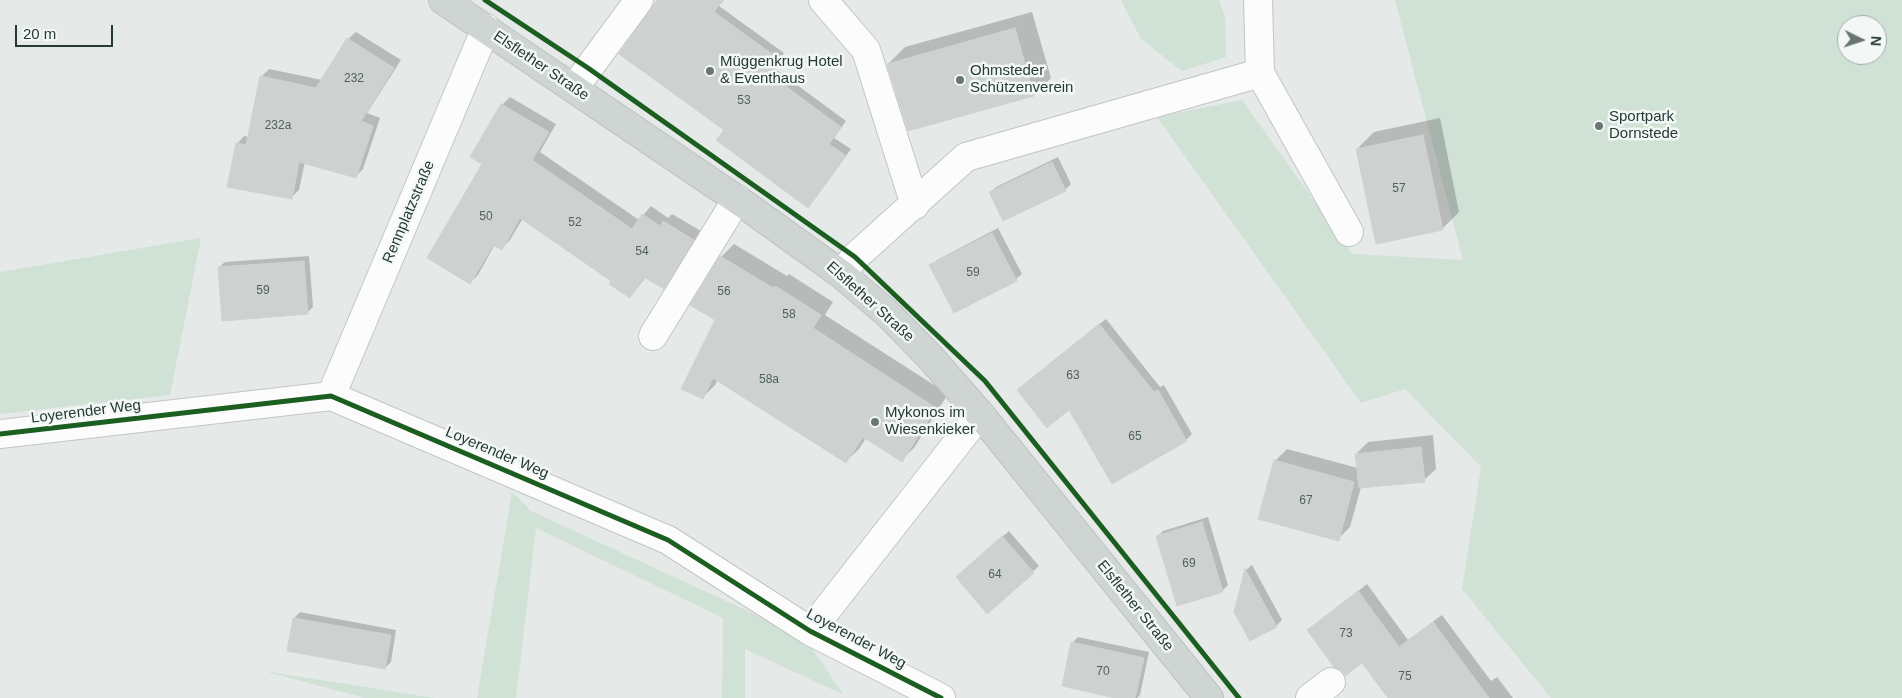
<!DOCTYPE html>
<meta charset="utf-8">
<style>
body{margin:0}
#map{position:relative;width:1902px;height:698px;overflow:hidden;background:#e5e9e7;font-family:Arial,sans-serif}
canvas{display:block}
.north{position:absolute;left:1837px;top:15px;width:50px;height:50px;box-sizing:border-box;background:#f3f8f6;border:1px solid #a1aca9;border-radius:50%;rotate:94deg;font-size:14px;font-weight:700;line-height:20px;text-align:center;color:#253a36}
.north::after{content:'';display:block;margin:auto;width:18px;height:22px;background:#687774;clip-path:polygon(50% 0,100% 100%,50% 72%,0 100%)}
.scale{position:absolute;left:15px;top:25px;width:98px;height:22px;box-sizing:border-box;border:2px solid #253a36;border-top:0;padding-left:6px;font-size:15px;line-height:18px;white-space:nowrap;color:#253a36;-webkit-text-stroke:4px #f3f8f6;paint-order:stroke}
</style>
<div id="map">
<canvas width="1902" height="698"></canvas>
<div class="north">N</div>
<div class="scale">20 m</div>
</div>
<script>
const ctx = document.querySelector('canvas').getContext('2d');
ctx.lineJoin = 'round';
function paint(path, color) {
  ctx.fillStyle = color;
  ctx.fill(path, 'evenodd');
}
function poly(rows) {
  const path = new Path2D();
  for (const r of rows) {
    path.moveTo(r[0], r[1]);
    for (let i = 2; i < r.length; i += 2) path.lineTo(r[i], r[i + 1]);
  }
  return path;
}
function stroke(path, color, width, dash) {
  ctx.strokeStyle = color;
  ctx.lineWidth = width;
  ctx.lineCap = dash ? 'butt' : 'round';
  ctx.setLineDash(dash || []);
  ctx.stroke(path);
}
function drawText(font, color, halo, rows, align = 'center') {
  ctx.font = font + ' Arial,sans-serif';
  ctx.lineWidth = 5;
  ctx.setLineDash([]);
  ctx.textBaseline = 'middle';
  ctx.strokeStyle = halo;
  ctx.fillStyle = color;
  for (const [text, x, y, turn = 0] of rows) {
    ctx.save();
    ctx.translate(x, y);
    ctx.rotate((+turn || 0) * Math.PI / 180);
    ctx.textAlign = isNaN(turn) ? turn : align;
    if (halo) ctx.strokeText(text, 0, 0);
    ctx.fillText(text, 0, 0);
    ctx.restore();
  }
}
paint(poly([
 [1121,0,1219,0,1225,17,1226,57,1182,71,1141,39],
 [1395,0,1902,0,1902,698,1551,698,1462,589,1481,467,1405,389,1361,403,1157,117,1242,100,1352,254,1463,260],
 [1847,25,1877,25,1877,55,1847,55],
 [201,238,170,395,0,414,0,272],
 [512,492,531,511,804,637,844,695,745,649,745,698,722,698,723,618,536,528,516,698,477,698],
 [264,671,434,698,365,698]
]), '#d0e1d6');
paint(poly([
 [659,0,724,0,719,6,784,53,774,68,846,121,834,138,851,149,814,200,725,130],
 [1032,12,1051,78,1034,95,909,129,888,64,905,47],
 [356,32,401,60,367,113,380,118,363,169,356,176,305,162,299,190,291,198,237,144,244,136,249,137,261,77,269,69,322,80,348,39],
 [510,97,556,124,540,152,639,220,651,206,668,218,672,214,701,231,671,279,663,287,646,277,630,297,613,280,523,218,510,240,502,248,495,244,478,275,470,283,484,164,502,105],
 [1440,118,1459,212,1442,229,1357,149,1374,132],
 [1058,157,1071,184,1065,190,990,193,996,187],
 [998,228,1022,274,1016,279,931,266,937,260],
 [734,244,787,276,789,274,833,302,825,315,948,394,914,448,901,460,866,438,859,449,846,461,718,380,715,385,702,398,716,319,692,305,721,257],
 [309,256,313,307,307,313,219,267,225,262],
 [1106,319,1160,387,1164,385,1192,434,1186,440,1070,408,1024,384],
 [1433,435,1436,469,1424,480,1361,487,1350,527,1338,539,1275,461,1287,449,1358,468,1356,454,1368,442],
 [1208,517,1228,585,1222,591,1157,537,1163,531],
 [1009,531,1039,566,987,612,963,571],
 [1252,565,1282,620,1276,626,1236,612,1246,570],
 [1367,584,1408,640,1442,615,1491,681,1497,677,1513,698,1390,698,1362,661,1309,631],
 [300,612,396,630,391,662,385,668,294,618],
 [1078,637,1149,652,1140,695,1137,698,1120,698,1072,643]
]), '#0003');
const building = poly([
 [657,0,723,0,714,12,779,59,769,74,841,127,829,144,846,156,808,208,716,140,724,130,619,54,657,0],
 [1015,28,1034,96,908,131,887,64,1015,28],
 [347,38,394,68,361,121,373,126,356,178,299,162,292,199,227,187,236,143,246,145,260,76,316,88,347,38],
 [501,104,549,132,532,160,632,229,642,214,660,226,663,221,694,240,664,289,644,277,630,298,609,284,611,281,520,218,502,250,493,245,470,284,427,258,482,164,470,157,501,104],
 [1423,135,1443,230,1376,244,1356,149,1423,135],
 [1052,162,1066,191,1003,221,989,192,1052,162],
 [992,233,1017,281,954,313,929,265,992,233],
 [720,256,773,288,775,286,821,315,813,328,936,408,902,462,863,437,846,463,713,378,703,399,681,389,715,320,690,305,720,256],
 [304,261,308,314,222,321,218,267,304,261],
 [1099,324,1154,392,1158,390,1187,441,1112,484,1069,410,1047,428,1017,390,1099,324],
 [1421,447,1425,482,1359,488,1355,454,1421,447],
 [1274,460,1354,482,1339,541,1258,519,1274,460],
 [1202,522,1223,592,1177,606,1156,536,1202,522],
 [1002,536,1034,573,987,614,956,577,1002,536],
 [1245,569,1277,627,1250,641,1234,612,1245,569],
 [1358,591,1399,647,1433,622,1489,698,1388,698,1362,663,1345,676,1343,672,1334,667,1307,630,1358,591],
 [293,618,391,635,385,669,287,651,293,618],
 [1071,642,1144,658,1135,698,1115,698,1062,686,1071,642]
]);
paint(building, '#cdd2d0');
stroke(building, '#ced2d0', 1);
const minor = poly([
 [823,0,866,50,915,205],
 [1258,0,1260,73,1349,232],
 [574,88,639,0],
 [841,274,855,257,966,157,1260,73],
 [653,336,737,199],
 [331,396,486,28],
 [0,434,331,396,668,540,810,631,941,698],
 [810,631,980,414],
 [1310,698,1331,682]
]);
const major = poly([
 [443,0,748,207,841,274,887,313,930,357,980,414,1209,698]
]);
stroke(minor, '#c2c6c4', 30);
stroke(major, '#bdc4c3', 30);
stroke(minor, '#fbfcfb', 28);
stroke(major, '#ced5d3', 28);
stroke(poly([
 [485,0,588,68,855,257,985,381,1239,698],
 [0,434,331,396,668,540,810,631,941,698]
]), '#1b5e20', 5);
for (const [x, y, r, color] of [
 [710,71,5,"#687774"],
 [960,80,5,"#687774"],
 [1599,126,5,"#687774"],
 [875,422,5,"#687774"]
]) {
  const dot = new Path2D();
  dot.arc(x, y, r, 0, 2 * Math.PI);
  ctx.fillStyle = color;
  ctx.fill(dot);
  stroke(dot, '#f3f8f6', 2);
}
drawText('12px', '#50615d', null, [
 ["232",354,79],
 ["53",744,101],
 ["232a",278,126],
 ["57",1399,189],
 ["50",486,217],
 ["52",575,223],
 ["54",642,252],
 ["59",973,273],
 ["59",263,291],
 ["56",724,292],
 ["58",789,315],
 ["63",1073,376],
 ["58a",769,380],
 ["65",1135,437],
 ["67",1306,501],
 ["69",1189,564],
 ["64",995,575],
 ["73",1346,634],
 ["70",1103,672],
 ["75",1405,677]
]);
drawText('15px', '#253a36', '#f3f8f6', [
 ["Müggenkrug Hotel",720,62],
 ["& Eventhaus",720,79],
 ["Ohmsteder",970,71],
 ["Schützenverein",970,88],
 ["Sportpark",1609,117],
 ["Dornstede",1609,134],
 ["Mykonos im",885,413],
 ["Wiesenkieker",885,430]
], 'left');
drawText('15px', '#253a36', '#f3f8f6', [
 ["Elsflether Straße",541,66,34],
 ["Rennplatzstraße",409,212,-67],
 ["Elsflether Straße",870,302,42],
 ["Loyerender Weg",86,412,-7],
 ["Loyerender Weg",497,453,23],
 ["Elsflether Straße",1135,606,51],
 ["Loyerender Weg",856,639,28]
]);
</script>
